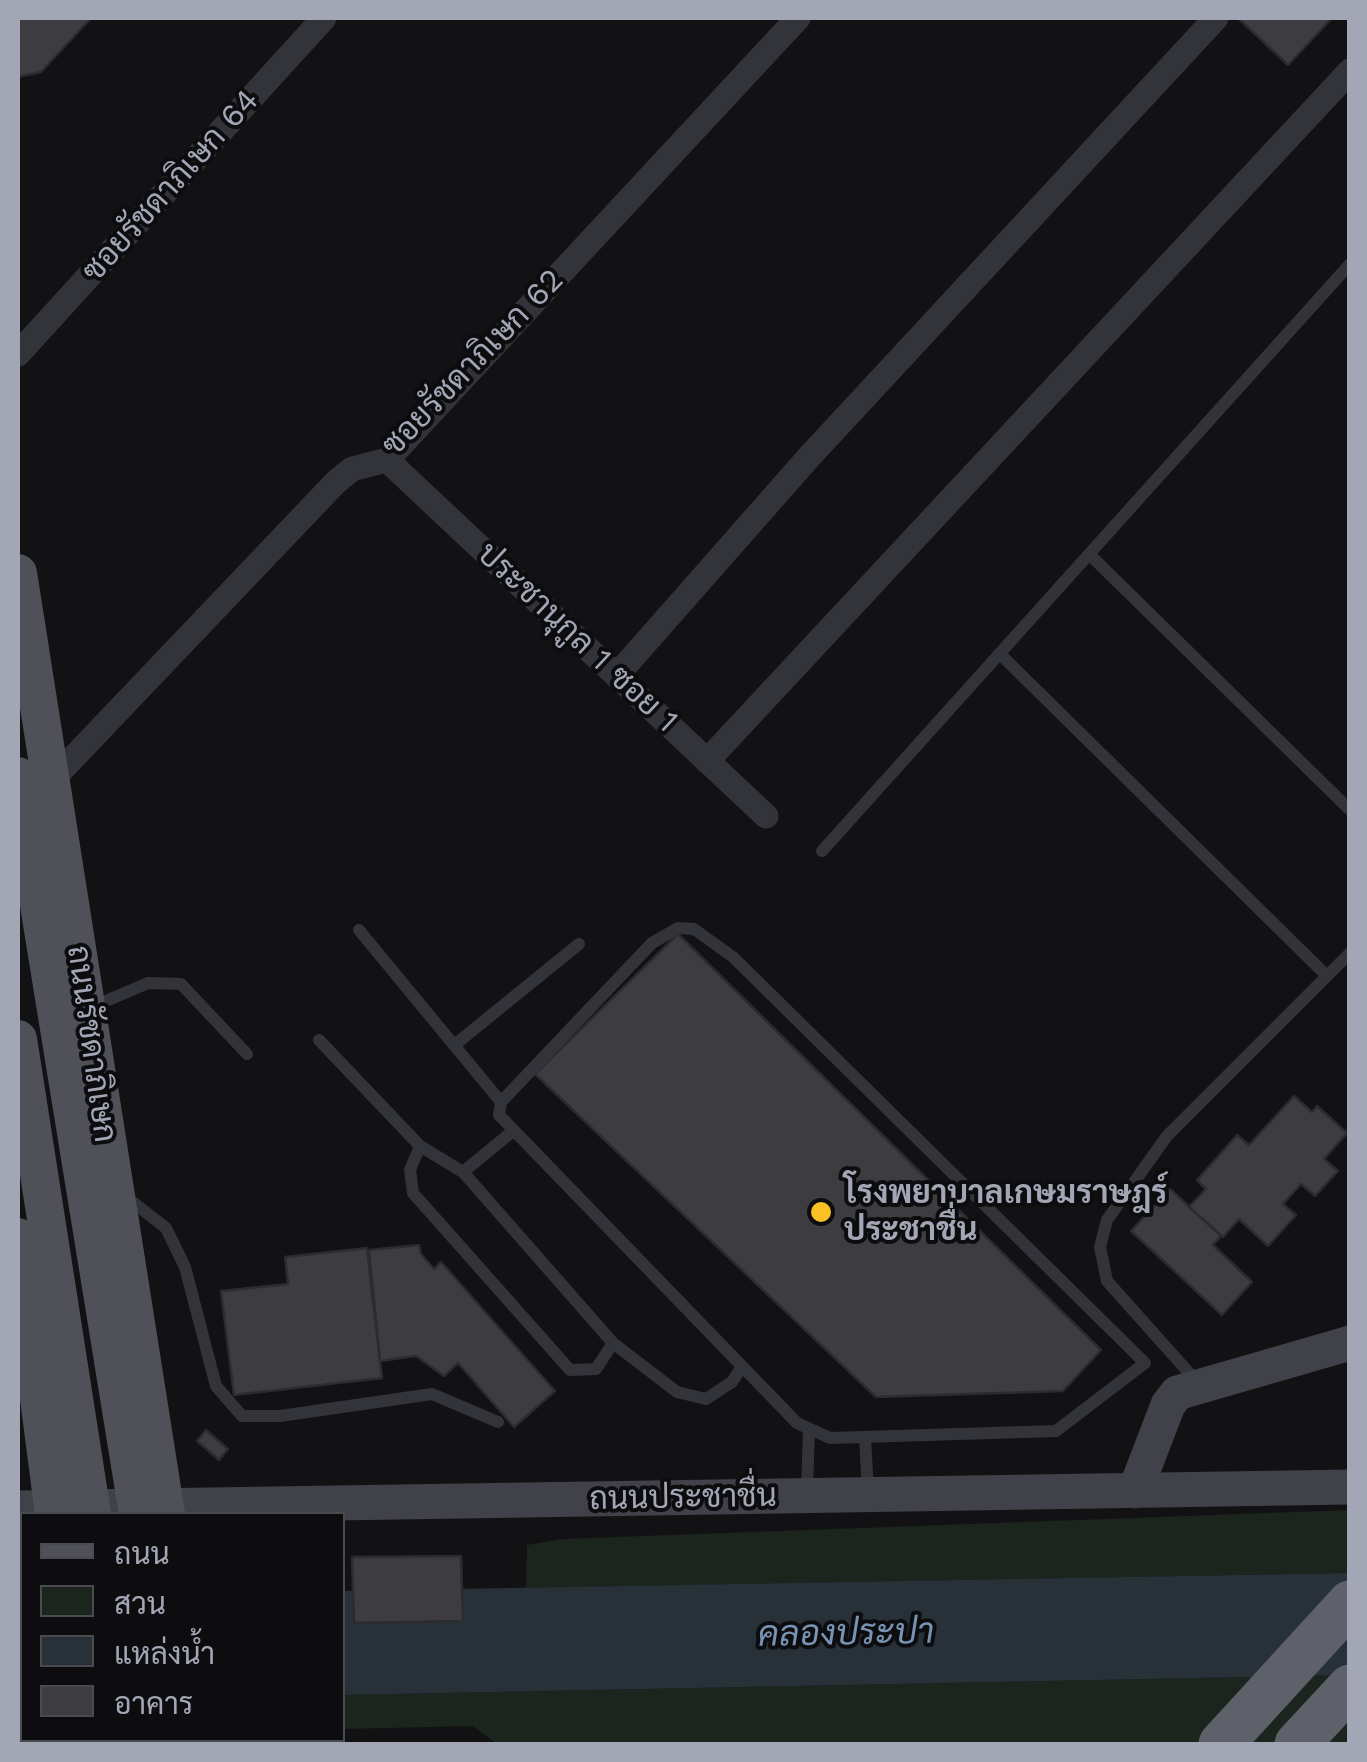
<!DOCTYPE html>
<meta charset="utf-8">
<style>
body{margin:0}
#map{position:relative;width:1367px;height:1762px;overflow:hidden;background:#121214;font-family:"Work Sans",Sarabun,sans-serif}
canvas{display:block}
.frame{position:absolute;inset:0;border:20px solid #a3a7b5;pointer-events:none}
.legend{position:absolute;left:20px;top:1512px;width:325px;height:230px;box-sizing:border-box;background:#0d0d0f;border:2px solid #494b51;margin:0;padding:12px 18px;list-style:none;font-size:30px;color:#a3a7b5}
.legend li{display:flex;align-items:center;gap:20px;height:50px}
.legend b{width:50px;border:2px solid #494b51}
</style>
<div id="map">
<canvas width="1367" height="1762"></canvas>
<div class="frame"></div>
<ul class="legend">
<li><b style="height:12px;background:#4f5058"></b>ถนน</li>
<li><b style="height:28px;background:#1c241e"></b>สวน</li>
<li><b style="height:28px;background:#283038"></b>แหล่งน้ำ</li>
<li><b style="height:28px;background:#3c3c41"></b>อาคาร</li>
</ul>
</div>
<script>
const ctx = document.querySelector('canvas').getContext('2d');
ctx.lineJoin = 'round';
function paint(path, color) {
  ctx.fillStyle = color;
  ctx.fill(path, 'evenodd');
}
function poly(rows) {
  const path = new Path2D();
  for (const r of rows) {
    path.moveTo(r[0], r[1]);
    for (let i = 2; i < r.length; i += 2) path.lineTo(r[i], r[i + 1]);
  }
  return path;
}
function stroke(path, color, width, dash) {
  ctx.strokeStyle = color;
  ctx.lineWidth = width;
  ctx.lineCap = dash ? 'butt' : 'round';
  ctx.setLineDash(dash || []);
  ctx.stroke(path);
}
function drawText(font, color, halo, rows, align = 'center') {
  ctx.font = font + ' "Work Sans",Sarabun,sans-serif';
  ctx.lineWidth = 8;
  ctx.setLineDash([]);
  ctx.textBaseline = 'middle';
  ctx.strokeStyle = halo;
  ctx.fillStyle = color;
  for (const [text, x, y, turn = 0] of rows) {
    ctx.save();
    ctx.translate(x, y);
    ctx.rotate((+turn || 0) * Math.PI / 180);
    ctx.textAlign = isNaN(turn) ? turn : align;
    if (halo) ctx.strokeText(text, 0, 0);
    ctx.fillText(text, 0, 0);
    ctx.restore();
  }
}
paint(poly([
 [1349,1510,1349,1573,526,1588,527,1545,562,1539],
 [1349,1675,1349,1744,497,1744,473,1726,343,1729,342,1695]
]), '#1c241e');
paint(poly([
 [1349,1573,1349,1675,343,1695,342,1591]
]), '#283038');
const building = poly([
 [18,18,91,18,41,72,18,77,18,18],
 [1238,18,1332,18,1288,65,1238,18],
 [678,934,1101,1350,1063,1391,876,1397,535,1074,678,934],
 [1294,1096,1312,1112,1317,1106,1347,1133,1324,1159,1338,1171,1315,1196,1301,1184,1283,1204,1296,1215,1268,1246,1239,1219,1223,1237,1189,1207,1206,1189,1197,1180,1237,1135,1249,1145,1294,1096],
 [1170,1189,1221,1236,1213,1245,1252,1282,1222,1315,1131,1231,1170,1189],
 [419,1245,421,1254,434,1269,441,1262,555,1391,514,1427,458,1363,444,1376,416,1356,380,1361,369,1250,419,1245],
 [367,1248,382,1378,234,1395,221,1291,288,1284,285,1257,367,1248],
 [206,1430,228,1449,219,1460,197,1441,206,1430],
 [461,1556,463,1621,354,1623,352,1557,461,1556]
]);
paint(building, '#3c3c41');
stroke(building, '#2c2c30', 2.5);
stroke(poly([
 [1089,554,1350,810],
 [1000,654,1327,976],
 [822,851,1350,264],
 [678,928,694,929,733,957,1145,1363,1056,1431,830,1438,797,1423,499,1115,501,1102,652,943,678,928],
 [359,930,501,1102],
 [92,1007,148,983,181,984,247,1054],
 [319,1040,420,1146],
 [457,1043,579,944],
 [463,1172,513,1131],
 [125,1196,166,1228,185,1267,216,1386,242,1416,280,1416,432,1394,498,1422],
 [613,1343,596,1369,570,1370,413,1193,410,1170,420,1146,463,1172,613,1343,677,1392,706,1399,732,1382,741,1368],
 [1199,1384,1107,1281,1100,1247,1107,1220,1167,1136,1350,953],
 [865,1437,868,1492],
 [807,1491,809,1429]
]), '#333439', 12);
stroke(poly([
 [18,354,324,18],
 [387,460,766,816],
 [617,675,809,457,1216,18],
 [707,761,1350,71],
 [52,780,336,482,352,469,387,460,798,18]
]), '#333439', 25);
stroke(poly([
 [1135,1491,1168,1405,1177,1393,1350,1343],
 [18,1508,1350,1487]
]), '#414249', 35);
stroke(poly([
 [18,573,166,1514],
 [18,1237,54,1514],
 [87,1740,88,1744],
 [127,1740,128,1744],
 [175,1740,176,1744],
 [206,1740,207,1744]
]), '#4f5058', 38);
stroke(poly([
 [1221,1744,1350,1603],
 [1297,1744,1350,1687]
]), '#5f616a', 45);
stroke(poly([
 [18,776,138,1514],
 [18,1039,92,1514]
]), '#4f5058', 38);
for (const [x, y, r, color] of [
 [821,1212,12,"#fbc023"]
]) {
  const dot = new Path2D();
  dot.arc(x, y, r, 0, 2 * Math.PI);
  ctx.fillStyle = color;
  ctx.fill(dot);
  stroke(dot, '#0d0d0f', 4);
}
drawText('32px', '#a3a7b5', '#0d0d0f', [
 ["ซอยรัชดาภิเษก 64",171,186,-48],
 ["ซอยรัชดาภิเษก 62",473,363,-46],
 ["ประชานุกูล 1 ซอย 1",577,638,43],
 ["ถนนรัชดาภิเษก",91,1044,82],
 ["ถนนประชาชื่น",683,1498,-1]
]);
drawText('bold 32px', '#a3a7b5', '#0d0d0f', [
 ["โรงพยาบาลเกษมราษฎร์",844,1194],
 ["ประชาชื่น",844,1231]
], 'left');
drawText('italic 35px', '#7893b3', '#0d0d0f', [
 ["คลองประปา",846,1634,-1]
]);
</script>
